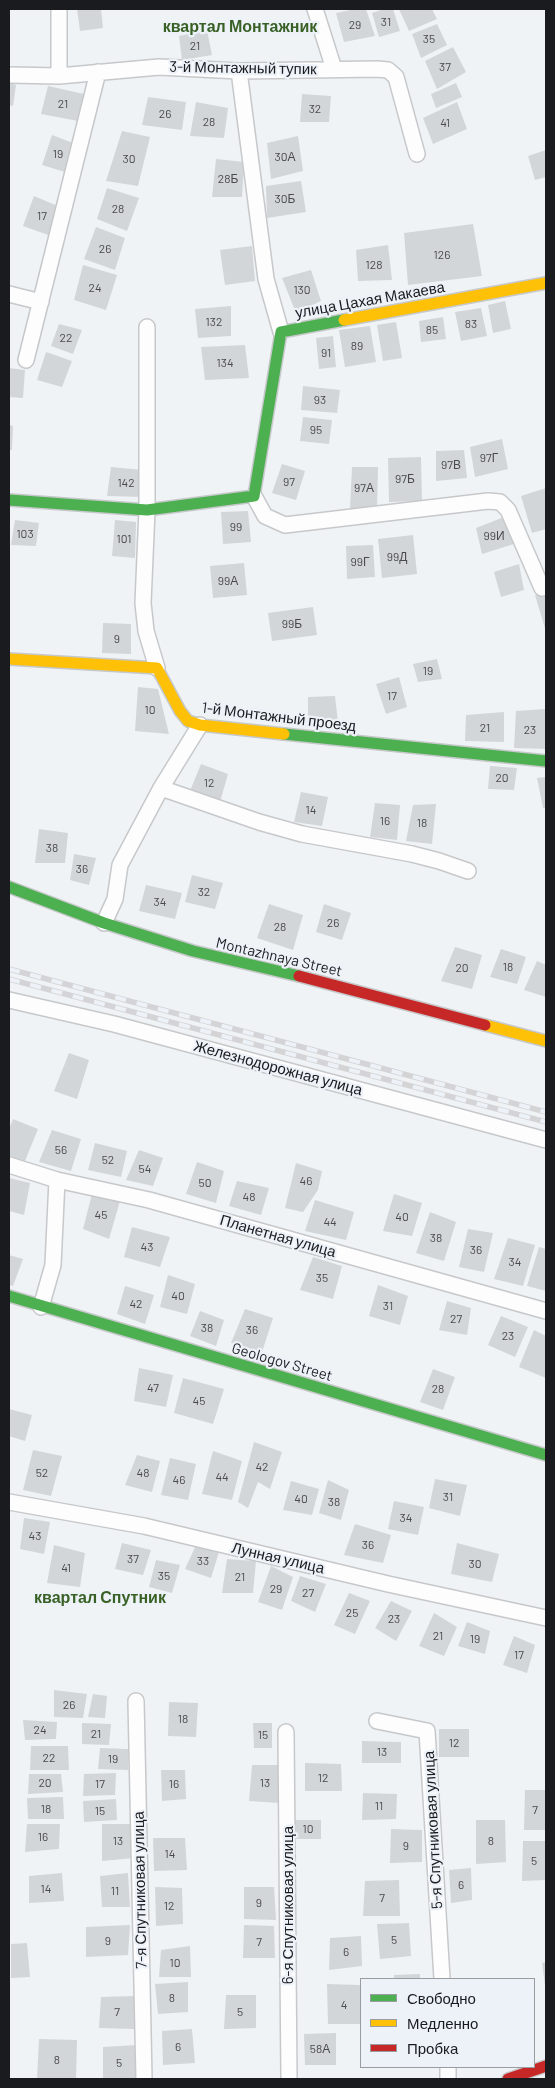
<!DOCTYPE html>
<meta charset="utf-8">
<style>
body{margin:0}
#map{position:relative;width:555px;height:2088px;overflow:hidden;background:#f0f3f6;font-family:Barlow,sans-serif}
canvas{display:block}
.frame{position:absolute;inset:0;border:10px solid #1a1b1e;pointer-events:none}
.legend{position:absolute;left:360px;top:1978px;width:175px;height:90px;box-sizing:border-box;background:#edf2f9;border:1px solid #999ca1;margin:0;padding:6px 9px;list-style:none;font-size:15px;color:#1a1b1e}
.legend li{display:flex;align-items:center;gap:10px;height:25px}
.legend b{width:25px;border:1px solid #999ca1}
</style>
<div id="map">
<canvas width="555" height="2088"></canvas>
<div class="frame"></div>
<ul class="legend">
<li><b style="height:6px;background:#4caf50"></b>Свободно</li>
<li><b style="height:6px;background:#ffc107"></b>Медленно</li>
<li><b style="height:6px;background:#c62828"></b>Пробка</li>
</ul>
</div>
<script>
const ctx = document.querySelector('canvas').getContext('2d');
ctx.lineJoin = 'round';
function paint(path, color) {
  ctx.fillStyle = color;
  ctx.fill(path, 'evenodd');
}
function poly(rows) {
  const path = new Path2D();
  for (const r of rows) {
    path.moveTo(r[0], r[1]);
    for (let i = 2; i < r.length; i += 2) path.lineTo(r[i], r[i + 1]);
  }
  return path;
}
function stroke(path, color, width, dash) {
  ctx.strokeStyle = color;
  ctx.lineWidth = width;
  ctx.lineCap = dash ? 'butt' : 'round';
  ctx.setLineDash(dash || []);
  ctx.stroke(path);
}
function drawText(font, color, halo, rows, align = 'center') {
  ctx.font = font + ' Barlow,sans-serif';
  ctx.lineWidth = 4.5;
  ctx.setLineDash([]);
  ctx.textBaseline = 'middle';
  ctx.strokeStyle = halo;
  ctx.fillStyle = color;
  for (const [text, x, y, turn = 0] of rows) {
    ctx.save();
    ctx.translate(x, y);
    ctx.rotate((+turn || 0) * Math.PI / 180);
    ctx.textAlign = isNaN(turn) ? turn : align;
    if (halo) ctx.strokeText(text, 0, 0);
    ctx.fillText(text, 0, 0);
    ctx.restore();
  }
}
paint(poly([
 [77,9,101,9,103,28,80,31],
 [355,9,366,9,375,36,344,42,336,13],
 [384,9,393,9,400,31,379,37,372,13],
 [399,9,432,9,437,19,409,31],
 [437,24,447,45,421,58,412,34],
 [207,30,212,55,182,60,179,36],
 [453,47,466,72,437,89,425,61],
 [9,83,16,85,13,106,9,105],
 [456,83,462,97,436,108,431,94],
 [48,86,84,94,78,121,41,114],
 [302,94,331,96,329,122,300,122],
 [148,97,186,102,182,130,142,125],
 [196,102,228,108,224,138,190,136],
 [457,102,467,129,433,144,423,118],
 [122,131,150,137,138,186,106,181],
 [52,135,73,143,65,172,42,165],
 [298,136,303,171,271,179,267,143],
 [546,150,546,177,535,180,528,156],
 [216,159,244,162,242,197,212,197],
 [301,181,306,212,267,218,266,186],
 [107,188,139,198,127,231,97,219],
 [34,196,60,207,51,236,23,226],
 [473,224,482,276,408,285,404,233],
 [96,227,125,238,115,270,84,259],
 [388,245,392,280,358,281,356,250],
 [252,246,255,281,225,285,220,250],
 [83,265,117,275,106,310,74,300],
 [311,270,321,301,296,313,282,278],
 [505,301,511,329,493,333,488,305],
 [231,306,231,336,198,338,195,309],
 [481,308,487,336,461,341,455,312],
 [443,317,446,339,421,342,419,321],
 [396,322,402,358,383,361,377,325],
 [59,324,82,330,73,354,51,346],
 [370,326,376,362,345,367,339,330],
 [333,336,336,367,319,369,316,338],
 [245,345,249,378,205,380,201,347],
 [46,352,72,361,62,387,37,380],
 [9,368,25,370,23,398,9,397],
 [303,386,340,390,337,413,301,410],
 [303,417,332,420,329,444,300,441],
 [9,425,13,426,12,450,9,450],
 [502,439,508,469,475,477,470,447],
 [464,450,467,478,436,481,436,451],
 [421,457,422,501,389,502,388,458],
 [282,464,305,471,296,500,272,493],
 [111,467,143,470,143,497,107,496],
 [352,467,378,467,377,510,350,509],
 [546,488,546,529,532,533,521,496],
 [248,511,251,542,223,544,221,512],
 [504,517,514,544,482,554,476,528],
 [15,520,39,523,36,546,11,545],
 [115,520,136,522,135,558,112,556],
 [413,535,417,574,382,578,378,539],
 [373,545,375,577,347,579,346,546],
 [244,563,247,595,213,598,210,566],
 [519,564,524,590,501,597,494,572],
 [546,592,546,632,535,595],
 [313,607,317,635,272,641,268,613],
 [103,623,131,624,131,654,102,653],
 [437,659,442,679,418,682,413,664],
 [399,677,407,707,386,714,376,684],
 [138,687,158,689,169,734,135,731],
 [335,696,338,722,308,725,308,697],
 [545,709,545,749,514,748,516,711],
 [504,712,504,742,465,741,466,715],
 [201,764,228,774,220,802,190,791],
 [490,766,517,768,514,790,488,789],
 [546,777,546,808,543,808,537,778],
 [301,792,328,797,322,826,294,822],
 [375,803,400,805,397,840,370,837],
 [436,804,432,844,406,841,413,805],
 [39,829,68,833,65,863,35,863],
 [74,854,96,858,89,885,70,880],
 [192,875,223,883,215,909,185,902],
 [146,885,182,893,175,919,139,911],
 [269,904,303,915,293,950,257,938],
 [324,904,351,913,342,940,316,932],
 [455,947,482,955,472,989,441,981],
 [501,949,526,957,517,984,490,977],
 [537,961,546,965,546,997,524,990],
 [69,1053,89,1060,77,1099,54,1091],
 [13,1119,38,1129,25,1161,9,1156,9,1129],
 [52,1130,81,1139,71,1171,39,1162],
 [95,1143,127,1151,121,1177,88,1170],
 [139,1150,163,1158,153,1186,126,1180],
 [197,1162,224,1171,216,1203,186,1194],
 [296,1163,322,1171,318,1190,303,1212,285,1208],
 [9,1178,30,1183,24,1215,9,1211],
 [237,1181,269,1188,261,1215,229,1206],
 [92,1194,120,1201,109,1239,83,1229],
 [394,1194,422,1203,412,1236,383,1231],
 [315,1200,354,1212,346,1240,305,1231],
 [430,1212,456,1222,444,1261,416,1253],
 [132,1227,170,1237,160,1267,124,1257],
 [468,1229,493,1233,484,1272,459,1267],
 [508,1238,535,1245,523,1286,494,1279],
 [539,1247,546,1249,546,1291,527,1286],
 [9,1255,23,1259,13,1286,9,1285],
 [313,1257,342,1266,333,1299,300,1290],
 [168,1275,195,1284,187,1314,160,1307],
 [378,1285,408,1296,400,1325,369,1316],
 [125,1286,154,1295,145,1324,117,1314],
 [447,1301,471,1308,467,1335,439,1330],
 [245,1309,273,1318,262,1352,231,1343],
 [200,1311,224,1320,216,1346,190,1336],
 [501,1316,528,1327,515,1357,488,1345],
 [534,1330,546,1336,546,1378,519,1367],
 [139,1368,173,1375,166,1407,134,1401],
 [433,1369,455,1377,443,1410,420,1402],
 [183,1378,224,1389,213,1424,174,1413],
 [9,1409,32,1415,25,1441,9,1436],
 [254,1442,282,1452,270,1489,258,1482,248,1508,238,1502],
 [33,1450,62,1456,51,1496,23,1490],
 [213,1451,242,1461,232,1500,202,1494],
 [137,1455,160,1461,152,1492,125,1485],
 [170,1458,196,1464,188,1500,161,1495],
 [435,1479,467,1485,460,1516,429,1508],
 [328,1480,349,1490,341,1520,319,1513],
 [291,1481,319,1489,312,1515,283,1510],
 [394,1501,424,1507,418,1535,388,1529],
 [24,1518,50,1522,44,1554,20,1549],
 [355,1524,391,1535,383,1563,344,1555],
 [122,1543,151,1550,143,1575,115,1569],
 [457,1543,499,1554,492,1582,451,1574],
 [54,1545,85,1553,80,1587,47,1583],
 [196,1545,219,1552,211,1578,185,1569],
 [227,1559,256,1561,253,1593,222,1593],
 [156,1560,180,1565,172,1593,149,1587],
 [271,1566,293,1577,282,1610,258,1602],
 [300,1576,326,1584,315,1612,291,1601],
 [349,1593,370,1601,355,1634,334,1625],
 [391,1601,412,1611,396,1641,375,1628],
 [434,1613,457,1627,444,1656,419,1646],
 [467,1622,490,1631,485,1654,458,1646],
 [514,1636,535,1645,527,1673,503,1665],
 [54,1690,87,1694,83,1718,54,1717],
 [93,1694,107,1696,105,1718,88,1717],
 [169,1702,198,1703,196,1737,168,1736],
 [23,1720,57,1722,56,1739,25,1740],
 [82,1723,111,1724,109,1745,82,1744],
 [253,1723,272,1723,272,1748,254,1748],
 [439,1729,469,1729,469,1757,439,1757],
 [362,1741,401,1742,401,1763,362,1763],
 [31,1746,68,1746,69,1770,30,1770],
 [100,1748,128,1749,128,1770,98,1769],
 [305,1763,341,1764,342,1791,305,1791],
 [252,1765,281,1765,279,1803,249,1801],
 [161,1770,185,1770,186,1799,162,1801],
 [116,1773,115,1795,83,1796,84,1774],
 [29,1774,61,1774,63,1792,28,1794],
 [525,1790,546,1790,546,1830,524,1830],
 [363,1793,397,1794,396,1819,362,1820],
 [63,1797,64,1819,28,1819,27,1798],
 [116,1799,117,1820,84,1822,83,1801],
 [295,1820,321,1820,321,1839,296,1839],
 [476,1820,505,1820,506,1862,476,1864],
 [27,1824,60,1824,59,1849,25,1852],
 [102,1824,132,1824,134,1858,102,1861],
 [391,1829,422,1830,422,1862,390,1863],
 [153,1838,185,1838,187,1870,154,1871],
 [523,1841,546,1841,546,1880,522,1881],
 [471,1868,472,1900,451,1903,449,1870],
 [62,1873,64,1901,29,1903,29,1876],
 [128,1873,130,1907,102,1907,100,1876],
 [399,1880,400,1916,363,1916,365,1881],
 [155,1887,182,1888,183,1924,156,1926],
 [244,1887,274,1887,276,1920,244,1919],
 [409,1923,411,1956,380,1959,377,1924],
 [130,1925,128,1955,86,1957,86,1927],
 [244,1925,274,1926,275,1958,243,1958],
 [361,1936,362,1966,329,1970,330,1938],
 [27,1943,30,1977,11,1978,11,1944],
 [190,1946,191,1977,159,1977,161,1950],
 [546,1962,546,1985,545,1986,542,1963],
 [420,1974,420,1979,394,1979,394,1975],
 [188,1982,188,2012,158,2014,155,1984],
 [327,1984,360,1985,361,2024,328,2024],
 [226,1995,256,1995,256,2028,224,2029],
 [135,1996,134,2029,99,2028,101,1997],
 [192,2029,195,2063,163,2065,162,2031],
 [336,2033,336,2065,305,2065,304,2034],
 [39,2039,77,2040,76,2079,37,2079],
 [136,2045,136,2079,103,2079,103,2047]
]), '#d3d6d8');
const street = poly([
 [59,9,59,76],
 [315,9,334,69],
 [239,71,266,279,281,332],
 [9,75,59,76,159,67,239,71,377,69,388,70,396,77,417,154],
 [9,294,41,302],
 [147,327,147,510,143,603,146,631,157,668],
 [26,360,98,72],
 [254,496,265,516,285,525,488,501,500,502,508,510,542,588],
 [161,788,259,822,302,834,412,854,439,861,468,871],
 [104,923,115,899,120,865,161,788,200,725],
 [9,1000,114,1024,546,1140],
 [9,1165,57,1180,149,1200,546,1311],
 [41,1307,53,1265,57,1180],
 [9,1502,144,1526,388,1584,546,1618],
 [136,1701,144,2079],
 [377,1721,427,1731,442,1979],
 [286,1732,289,2079],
 [448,2067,448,2079]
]);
const fast = poly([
 [9,500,147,510,254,496,281,332,344,320],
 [284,734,546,761],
 [9,887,104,923,193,951,299,976],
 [9,1296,546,1455]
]);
const slow = poly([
 [344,320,546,283],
 [9,659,157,668,180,711,188,721,200,725,284,734],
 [485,1025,546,1041]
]);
const jam = poly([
 [299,976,485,1025],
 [508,2079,546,2066]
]);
stroke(street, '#c6c8ca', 18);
stroke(fast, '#c6c8ca', 14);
stroke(slow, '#c6c8ca', 14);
stroke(jam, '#c6c8ca', 14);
stroke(street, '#fdfdfe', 15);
stroke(fast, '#4caf50', 11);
stroke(slow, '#ffc107', 11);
stroke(jam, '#c62828', 11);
const rail = poly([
 [9,969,546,1112],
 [9,979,546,1122]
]);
stroke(rail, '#d4d4d6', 5.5);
stroke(rail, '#edf2f9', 4, [11]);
drawText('12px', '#484a4c', null, [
 ["31",386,22],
 ["29",355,25],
 ["35",429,39],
 ["21",195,46],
 ["37",445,67],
 ["21",63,104],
 ["32",315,109],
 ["26",165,114],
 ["28",209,122],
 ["41",445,123],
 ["19",58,154],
 ["30А",285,157],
 ["30",129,159],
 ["28Б",228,179],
 ["30Б",285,199],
 ["28",118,209],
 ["17",42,216],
 ["26",105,249],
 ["126",442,255],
 ["128",374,265],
 ["24",95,288],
 ["130",302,290],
 ["132",214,322],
 ["83",471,324],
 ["85",432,330],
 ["22",66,338],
 ["89",357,346],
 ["91",326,353],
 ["134",225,363],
 ["93",320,400],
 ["95",316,430],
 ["97Г",489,458],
 ["97В",451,465],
 ["97Б",405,479],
 ["97",289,482],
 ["142",126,483],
 ["97А",364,488],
 ["99",236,527],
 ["103",25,534],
 ["99И",494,536],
 ["101",124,539],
 ["99Д",397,557],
 ["99Г",360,562],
 ["99А",228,581],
 ["99Б",292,624],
 ["9",117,639],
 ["19",428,671],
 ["17",392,696],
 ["10",150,710],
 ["21",485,728],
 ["23",530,730],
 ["20",502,778],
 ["12",209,783],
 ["14",311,810],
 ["16",385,821],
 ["18",422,823],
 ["38",52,848],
 ["36",82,869],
 ["32",204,892],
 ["34",160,902],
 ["26",333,923],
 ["28",280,927],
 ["18",508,967],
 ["20",462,968],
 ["56",61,1150],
 ["52",108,1160],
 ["54",145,1169],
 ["46",306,1181],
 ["50",205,1183],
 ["48",249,1197],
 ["45",101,1215],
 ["40",402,1217],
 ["44",330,1222],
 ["38",436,1238],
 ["43",147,1247],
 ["36",476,1250],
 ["34",515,1262],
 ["35",322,1278],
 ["40",178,1296],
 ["42",136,1304],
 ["31",388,1306],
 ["27",456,1319],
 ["38",207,1328],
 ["36",252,1330],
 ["23",508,1336],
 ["47",153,1388],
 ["28",438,1389],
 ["45",199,1401],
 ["42",262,1467],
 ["52",42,1473],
 ["48",143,1473],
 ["44",222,1477],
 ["46",179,1480],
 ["31",448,1497],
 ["40",301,1499],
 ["38",334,1502],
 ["34",406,1518],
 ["43",35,1536],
 ["36",368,1545],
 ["37",133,1559],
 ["33",203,1561],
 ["30",475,1564],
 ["41",66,1568],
 ["35",164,1576],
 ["21",240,1577],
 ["29",276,1589],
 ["27",308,1593],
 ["25",352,1613],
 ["23",394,1619],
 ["21",438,1636],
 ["19",475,1639],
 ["17",519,1655],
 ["26",69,1705],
 ["18",183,1719],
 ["24",40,1730],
 ["21",96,1734],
 ["15",263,1735],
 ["12",454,1743],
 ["13",382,1752],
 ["22",49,1758],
 ["19",113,1759],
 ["12",323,1778],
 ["20",45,1783],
 ["13",265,1783],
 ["17",100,1784],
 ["16",174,1784],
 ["11",379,1806],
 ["18",46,1809],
 ["7",535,1810],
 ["15",100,1811],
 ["10",308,1829],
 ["16",43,1837],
 ["13",118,1841],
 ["8",491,1841],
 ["9",406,1846],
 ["14",170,1854],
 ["5",534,1861],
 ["6",461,1885],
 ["14",46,1889],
 ["11",115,1891],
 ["7",382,1898],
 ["9",259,1903],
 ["12",169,1906],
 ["5",394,1940],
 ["9",108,1941],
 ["7",259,1942],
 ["6",346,1952],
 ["10",175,1963],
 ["8",172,1998],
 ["4",344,2005],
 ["7",117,2012],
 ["5",240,2012],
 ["6",178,2047],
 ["58А",320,2049],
 ["8",57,2060],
 ["5",119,2063]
]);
drawText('15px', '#1a1b1e', '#edf2f9', [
 ["3-й Монтажный тупик",243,68,1],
 ["улица Цахая Макаева",370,300,-10],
 ["1-й Монтажный проезд",279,717,7],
 ["Montazhnaya Street",279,957,13],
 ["Железнодорожная улица",278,1068,15],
 ["Планетная улица",278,1236,16],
 ["Geologov Street",282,1362,16],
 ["Лунная улица",278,1558,13],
 ["5-я Спутниковая улица",433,1830,-93],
 ["7-я Спутниковая улица",140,1890,-91],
 ["6-я Спутниковая улица",288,1905,-90]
]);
drawText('bold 16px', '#396125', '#edf2f9', [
 ["квартал Монтажник",240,27],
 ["квартал Спутник",100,1598]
]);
</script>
